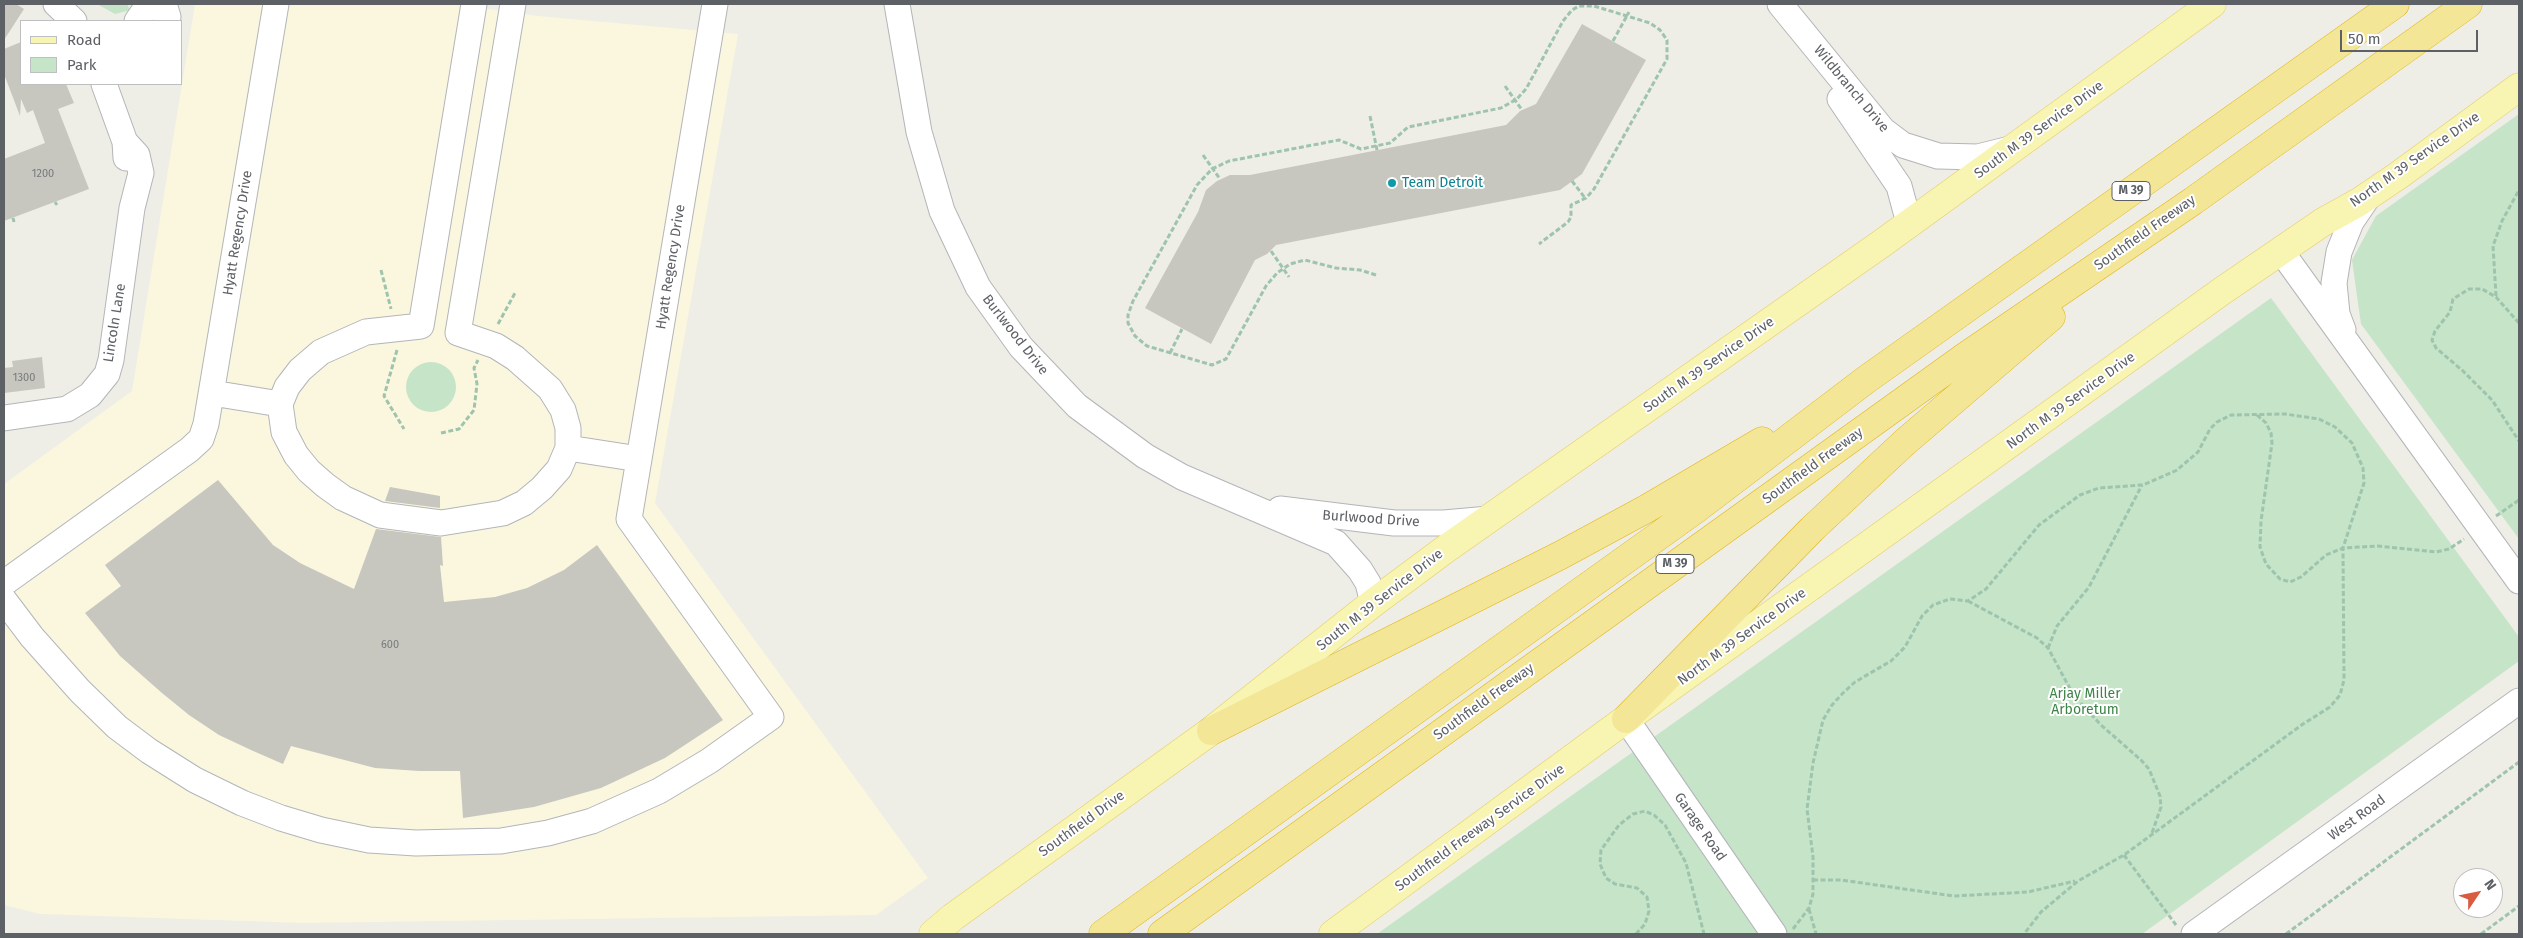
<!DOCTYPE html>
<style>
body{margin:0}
#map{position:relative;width:2523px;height:938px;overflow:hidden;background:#eeede6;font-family:"Fira Sans",sans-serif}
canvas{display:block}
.frame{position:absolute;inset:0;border:5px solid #5d6065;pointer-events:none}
.legend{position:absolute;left:20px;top:20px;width:162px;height:65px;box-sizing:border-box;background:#fff;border:1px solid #bebfc1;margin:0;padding:6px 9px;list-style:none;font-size:15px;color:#5d6065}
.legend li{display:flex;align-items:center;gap:10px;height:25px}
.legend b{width:25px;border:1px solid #bebfc1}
.north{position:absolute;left:2453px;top:868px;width:50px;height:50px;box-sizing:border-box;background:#fff;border:1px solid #bebfc1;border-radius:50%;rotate:56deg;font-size:14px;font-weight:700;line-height:20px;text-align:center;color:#5d6065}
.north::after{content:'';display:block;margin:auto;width:18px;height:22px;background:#da5c40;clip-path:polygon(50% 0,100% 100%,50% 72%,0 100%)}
.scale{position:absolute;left:2340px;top:30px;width:138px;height:22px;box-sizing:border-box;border:2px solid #5d6065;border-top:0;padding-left:6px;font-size:15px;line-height:18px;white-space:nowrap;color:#5d6065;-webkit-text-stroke:4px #fff;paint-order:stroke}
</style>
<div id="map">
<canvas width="2523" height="938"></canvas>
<div class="frame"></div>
<ul class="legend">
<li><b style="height:6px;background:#f8f4b1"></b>Road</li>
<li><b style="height:14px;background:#c5e4c8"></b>Park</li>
</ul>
<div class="north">N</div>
<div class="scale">50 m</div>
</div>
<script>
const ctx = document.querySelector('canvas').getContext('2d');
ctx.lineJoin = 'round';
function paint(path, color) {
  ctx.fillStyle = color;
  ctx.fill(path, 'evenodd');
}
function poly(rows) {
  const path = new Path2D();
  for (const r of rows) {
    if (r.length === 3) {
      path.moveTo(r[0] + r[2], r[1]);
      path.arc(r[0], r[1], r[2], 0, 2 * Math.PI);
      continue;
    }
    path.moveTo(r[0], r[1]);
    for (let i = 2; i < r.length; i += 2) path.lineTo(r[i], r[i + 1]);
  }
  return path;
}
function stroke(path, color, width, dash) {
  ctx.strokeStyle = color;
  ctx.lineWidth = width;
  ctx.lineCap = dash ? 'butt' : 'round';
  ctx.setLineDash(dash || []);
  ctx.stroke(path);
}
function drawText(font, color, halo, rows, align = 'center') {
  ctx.font = font + ' "Fira Sans",sans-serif';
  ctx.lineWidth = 4;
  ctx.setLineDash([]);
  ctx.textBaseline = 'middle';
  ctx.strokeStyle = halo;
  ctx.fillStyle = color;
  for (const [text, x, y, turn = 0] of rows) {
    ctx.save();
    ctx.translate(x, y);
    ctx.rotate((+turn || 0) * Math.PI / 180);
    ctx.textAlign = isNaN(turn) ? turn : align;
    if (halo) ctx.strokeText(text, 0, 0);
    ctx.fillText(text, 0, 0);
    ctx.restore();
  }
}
paint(poly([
 [195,4,451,4,538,16,738,34,655,503,928,878,876,915,302,923,40,914,4,905,4,484,132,391]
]), '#fbf7de');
paint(poly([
 [97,4,127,4,130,10,115,14],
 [2519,114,2519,539,2361,324,2352,260,2376,216],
 [2271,298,2519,637,2519,661,2142,934,1377,934],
 [431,387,25]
]), '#c5e4c8');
paint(poly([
 [4,4,16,4,24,9,4,40],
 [1582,24,1646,60,1582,174,1560,190,1276,245,1267,254,1255,260,1211,344,1145,308,1198,212,1206,190,1217,181,1230,175,1250,175,1506,125,1520,111,1536,104],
 [21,42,21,84,66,84,74,103,58,109,89,189,4,221,4,159,45,143,33,110,27,113,21,99,20,116,4,74,4,49],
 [42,357,45,388,4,393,4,368,13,367,12,361],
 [218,480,273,545,300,563,354,589,376,529,441,537,443,566,440,565,444,602,495,597,527,588,564,570,597,545,723,720,665,758,601,788,534,807,463,818,460,771,419,771,375,768,291,746,283,764,251,750,219,735,189,715,162,693,120,656,85,613,121,586,105,565],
 [390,487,440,496,440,508,385,501]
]), '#c7c7c0');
const minor = poly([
 [56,4,74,21],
 [164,4,168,17,166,21],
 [474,4,421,326,366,332,321,352,300,370,287,387,280,404,284,432,296,455,309,471,325,485,343,498,380,515,441,523,503,513,524,503,542,488,559,469,568,448,568,428,563,410,550,389,515,358,496,346,458,333,513,4],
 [897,4,919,132,942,211,978,287,1021,347,1077,406,1145,456,1182,477,1336,543,1360,570,1368,583,1373,603],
 [1780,4,1883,130,1903,145,1938,156,1978,157,2010,149],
 [137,21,149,4],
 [104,84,125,142,126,158],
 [1840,99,1899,186,1909,223],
 [2281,251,2519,581],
 [2343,330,2337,314,2334,283,2339,252,2351,222,2370,194],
 [212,393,280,404],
 [4,418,67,409,90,395,107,374,111,360,132,208,141,173,137,155,125,142],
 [568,448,639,459],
 [1280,509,1394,523,1444,523,1489,519],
 [4,583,189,450,201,439,206,424,276,4],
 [4,600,32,637,80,691,117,727,149,751,195,780,242,803,281,818,321,830,369,840,416,843,501,841,548,833,592,821,659,791,709,761,771,717,629,519,715,4],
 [1626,719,1774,934],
 [2194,934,2519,701]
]);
const major = poly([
 [933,934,953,917,1211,731,1373,603,1447,548,1881,244,2212,4],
 [1333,934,1626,719,2222,291,2323,222,2359,202,2399,175,2519,87]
]);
const highway = poly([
 [1626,719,1812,529,1905,442,2051,317],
 [1211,731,1561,555,1646,509,1762,441],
 [1103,934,1696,509,1867,379,2395,4],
 [1162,934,1963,358,2193,201,2468,4]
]);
stroke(minor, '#b3b5b9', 27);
stroke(major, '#e5cf68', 29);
stroke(highway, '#e0b514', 29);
stroke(poly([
 [1613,41,1629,12],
 [1505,86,1522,110],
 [1370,116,1377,150],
 [1203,155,1220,179],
 [1572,181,1585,198],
 [55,202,57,205],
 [13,218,14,222],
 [1271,251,1289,277],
 [381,270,391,309],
 [1376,275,1360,270,1336,268,1305,260,1290,264,1277,273,1266,286,1226,359,1212,365,1147,346,1135,336,1128,323,1128,315,1133,301,1197,185,1212,169,1229,161,1339,140,1361,149,1390,143,1408,127,1501,108,1517,99,1526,89,1563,21,1572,10,1579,6,1594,6,1650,23,1660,30,1667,40,1667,59,1594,189,1586,198,1571,205,1571,217,1568,222,1539,244],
 [2496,296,2493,246,2502,221,2519,190],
 [2519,323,2496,297,2482,289,2469,289,2453,299,2450,312,2435,331,2432,340,2436,348,2463,371,2492,400,2519,441],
 [498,324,515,293],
 [397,350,384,396,404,429],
 [1170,353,1182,329],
 [2257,415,2266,423,2271,433,2272,443,2261,521,2260,547,2266,564,2280,579,2290,582,2301,577,2326,555,2343,548,2378,546,2436,552,2449,549,2464,539],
 [441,433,459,429,474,410,477,384,474,368,478,360],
 [2496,516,2519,500],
 [1968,601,2037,638,2048,648,2074,696,2101,725,2141,760,2149,769,2160,796,2161,807,2152,833],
 [2048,648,2057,626,2089,587,2142,485],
 [2124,855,2176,925],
 [1813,880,1841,880,1954,896,2028,892,2075,881],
 [1809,909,1816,934],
 [1793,929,1809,908,1813,894,1813,857,1807,809,1813,763,1823,720,1832,705,1843,693,1855,682,1891,661,1905,647,1922,616,1933,605,1950,599,1968,601,1986,589,2039,525,2080,495,2099,488,2143,485,2177,470,2198,452,2210,429,2217,422,2231,415,2285,414,2319,419,2335,427,2352,443,2363,468,2364,483,2343,548,2344,680,2340,695,2330,707,2303,724,2124,855,2078,881,2041,912,2024,934],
 [1636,934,1645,924,1649,911,1647,897,1637,888,1615,884,1606,878,1600,864,1601,850,1619,825,1633,814,1645,811,1654,815,1665,825,1686,863,1704,934],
 [2286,934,2519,762],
 [2481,934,2519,906]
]), '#9ec4ad', 3, [5, 2.5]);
stroke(minor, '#fff', 25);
stroke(major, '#f8f4b1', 28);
stroke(highway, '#f4e697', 28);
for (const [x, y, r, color] of [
 [1392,183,5,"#0f9aa8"]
]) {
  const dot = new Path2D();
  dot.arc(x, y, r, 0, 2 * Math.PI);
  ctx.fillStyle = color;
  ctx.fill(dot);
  stroke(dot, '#fff', 2);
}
drawText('11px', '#787a7c', null, [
 ["1200",43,174],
 ["1300",24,378],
 ["600",390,645]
]);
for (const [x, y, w] of [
 [2131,191,38],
 [1675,564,38]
]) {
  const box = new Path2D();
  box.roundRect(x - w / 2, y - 9.5, w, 19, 4);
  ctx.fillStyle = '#fff';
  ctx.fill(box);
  stroke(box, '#5d6065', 1);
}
drawText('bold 12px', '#5d6065', null, [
 ["M 39",2131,191],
 ["M 39",1675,564]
]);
drawText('14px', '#5d6065', '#fff', [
 ["Wildbranch Drive",1851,89,50],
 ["South M 39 Service Drive",2039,130,-36],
 ["North M 39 Service Drive",2415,160,-35],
 ["Hyatt Regency Drive",238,233,-81],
 ["Southfield Freeway",2145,233,-35],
 ["Hyatt Regency Drive",671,267,-81],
 ["Lincoln Lane",115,323,-81],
 ["Burlwood Drive",1015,335,52],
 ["South M 39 Service Drive",1709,365,-35],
 ["North M 39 Service Drive",2071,401,-36],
 ["Southfield Freeway",1813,466,-36],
 ["Burlwood Drive",1371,519,4],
 ["South M 39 Service Drive",1380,600,-38],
 ["North M 39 Service Drive",1742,637,-36],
 ["Southfield Freeway",1484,702,-36],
 ["West Road",2357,818,-36],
 ["Southfield Drive",1082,824,-36],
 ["Garage Road",1700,827,55],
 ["Southfield Freeway Service Drive",1480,828,-36]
]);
drawText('14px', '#0d838f', '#fff', [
 ["Team Detroit",1402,183]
], 'left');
drawText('14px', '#3e8448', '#fff', [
 ["Arjay Miller",2085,694],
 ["Arboretum",2085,710]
]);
</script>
